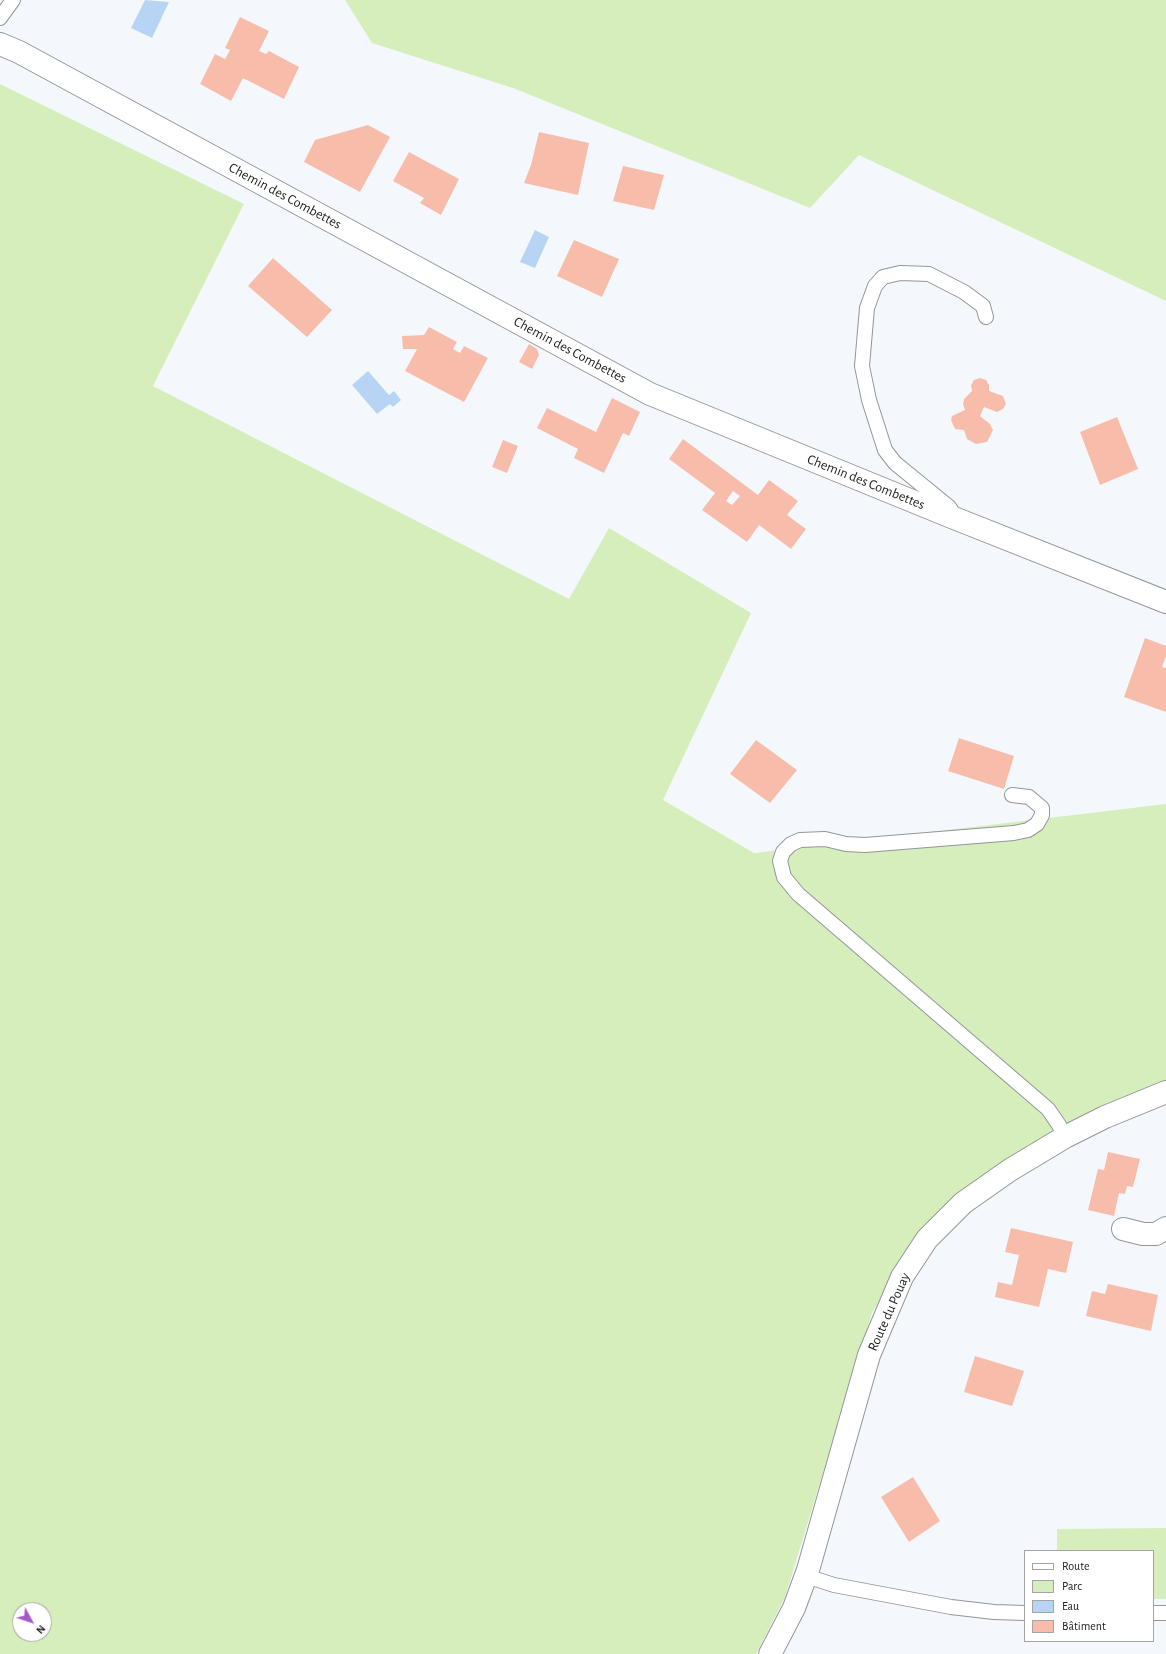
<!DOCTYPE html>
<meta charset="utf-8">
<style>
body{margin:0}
#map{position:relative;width:1166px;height:1654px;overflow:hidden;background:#f4f8fd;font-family:"Alegreya Sans",sans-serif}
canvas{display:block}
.legend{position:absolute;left:1024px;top:1550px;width:130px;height:92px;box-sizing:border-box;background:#fff;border:1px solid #a3a4a5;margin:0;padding:5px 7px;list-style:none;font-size:12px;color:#1a1c1d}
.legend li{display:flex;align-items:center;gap:8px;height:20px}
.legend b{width:20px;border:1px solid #a3a4a5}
.north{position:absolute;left:12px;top:1602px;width:40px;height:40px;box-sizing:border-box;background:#fff;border:1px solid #a3a4a5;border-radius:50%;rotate:130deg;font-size:11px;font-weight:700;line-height:16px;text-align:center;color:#1a1c1d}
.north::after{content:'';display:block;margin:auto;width:14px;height:18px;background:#a857c7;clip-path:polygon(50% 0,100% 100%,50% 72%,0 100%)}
</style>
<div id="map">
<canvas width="1166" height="1654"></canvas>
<ul class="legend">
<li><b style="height:5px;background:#fff"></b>Route</li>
<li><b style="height:11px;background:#d6eebc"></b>Parc</li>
<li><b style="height:11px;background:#b7d4f5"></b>Eau</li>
<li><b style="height:11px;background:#f8bcab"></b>Bâtiment</li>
</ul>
<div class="north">N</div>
</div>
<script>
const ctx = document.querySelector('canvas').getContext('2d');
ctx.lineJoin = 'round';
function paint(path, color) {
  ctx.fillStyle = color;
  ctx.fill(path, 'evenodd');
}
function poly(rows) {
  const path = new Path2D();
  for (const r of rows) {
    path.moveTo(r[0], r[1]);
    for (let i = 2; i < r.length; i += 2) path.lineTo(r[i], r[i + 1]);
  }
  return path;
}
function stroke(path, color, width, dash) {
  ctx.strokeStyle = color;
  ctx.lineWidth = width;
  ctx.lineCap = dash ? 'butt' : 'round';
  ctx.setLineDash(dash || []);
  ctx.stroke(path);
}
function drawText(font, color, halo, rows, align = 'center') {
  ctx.font = font + ' "Alegreya Sans",sans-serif';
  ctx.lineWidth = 3;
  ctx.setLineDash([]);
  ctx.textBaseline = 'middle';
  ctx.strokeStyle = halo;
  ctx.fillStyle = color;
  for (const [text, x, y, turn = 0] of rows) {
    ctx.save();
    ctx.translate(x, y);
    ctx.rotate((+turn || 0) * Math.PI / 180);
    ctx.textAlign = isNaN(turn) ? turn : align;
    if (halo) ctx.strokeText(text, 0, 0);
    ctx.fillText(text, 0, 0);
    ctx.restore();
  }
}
paint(poly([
 [345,0,1166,0,1166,301,859,155,810,208,513,88,372,43],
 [0,84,244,204,153,386,569,599,609,528,751,613,663,800,754,853,1166,804,1166,1083,1084,1114,989,1170,924,1225,872,1313,785,1597,756,1654,0,1654],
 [20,1610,44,1610,44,1634,20,1634],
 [1166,1528,1166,1599,1153,1599,1153,1551,1057,1551,1057,1529]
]), '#d6eebc');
paint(poly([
 [145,0,169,2,152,38,131,28],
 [535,230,549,237,535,268,520,262],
 [368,371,389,395,394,391,401,400,393,407,390,404,377,414,352,385]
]), '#b7d4f5');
paint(poly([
 [240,17,269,31,259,51,266,54,269,51,299,67,284,99,243,78,231,101,200,84,215,54,225,59,230,50,225,48],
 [368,125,390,137,360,192,304,162,315,140],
 [539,132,589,143,578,195,524,183,531,165],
 [409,152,459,179,441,215,420,203,424,198,393,181],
 [623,166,664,175,654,210,613,201],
 [574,240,619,259,602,297,557,276],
 [273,258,332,310,307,337,248,286],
 [429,327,457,342,453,349,460,353,464,346,488,358,464,402,405,371,417,349,403,349,402,336,424,335],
 [529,344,537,349,539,355,532,369,519,362],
 [980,378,986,380,989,385,989,391,1003,396,1006,404,1003,409,997,412,984,407,980,416,990,424,993,430,987,442,976,444,967,439,964,430,955,429,951,420,952,416,965,410,963,404,964,399,972,391,971,385,974,380],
 [612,398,640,412,629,436,623,433,604,473,574,458,578,449,537,428,547,408,596,432],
 [1117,417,1138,469,1100,485,1080,432],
 [683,439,758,495,769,480,798,501,787,515,806,529,791,549,759,525,747,542,702,510,715,493,669,459],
 [733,491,740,496,732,505,726,501],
 [503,440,518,446,507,473,492,467],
 [1145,638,1166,646,1166,656,1162,667,1166,668,1166,712,1124,697],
 [959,738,1014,756,1004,789,948,771],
 [756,740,797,770,770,803,730,774],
 [1108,1152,1140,1159,1133,1187,1127,1186,1125,1194,1119,1193,1114,1216,1088,1210,1098,1169,1104,1170],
 [1011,1228,1073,1242,1066,1273,1048,1269,1039,1307,995,1297,998,1282,1012,1285,1019,1255,1005,1252],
 [1108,1284,1158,1295,1151,1331,1086,1316,1092,1291,1105,1294],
 [975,1356,1024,1371,1012,1406,964,1392],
 [913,1477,940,1521,909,1542,881,1497]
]), '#f8bcab');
const lane = poly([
 [0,18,13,0],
 [950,514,951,510,949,507,895,463,885,450,869,400,862,366,867,308,875,286,883,277,900,273,929,274,964,292,983,306,986,317],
 [1012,795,1029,797,1042,808,1042,815,1037,824,1028,830,1014,833,865,845,846,844,825,839,800,840,791,844,783,852,780,861,784,877,798,894,1048,1109,1059,1125,1065,1137],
 [806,1576,834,1585,951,1607,994,1612,1025,1613],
 [1153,1613,1166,1613]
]);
const street = poly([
 [0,44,19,52,650,394,949,516,1166,602],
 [1123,1229,1143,1234,1156,1234,1166,1228],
 [770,1654,794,1608,808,1570,869,1355,902,1277,927,1239,963,1203,1010,1170,1065,1137,1105,1117,1166,1092]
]);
stroke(lane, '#92969a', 16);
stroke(street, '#92969a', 24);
stroke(lane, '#fff', 14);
stroke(street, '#fff', 22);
drawText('14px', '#1a1c1d', '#fff', [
 ["Chemin des Combettes",285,196,28],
 ["Chemin des Combettes",570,350,28],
 ["Chemin des Combettes",866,482,22],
 ["Route du Pouay",889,1312,-66]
]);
</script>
